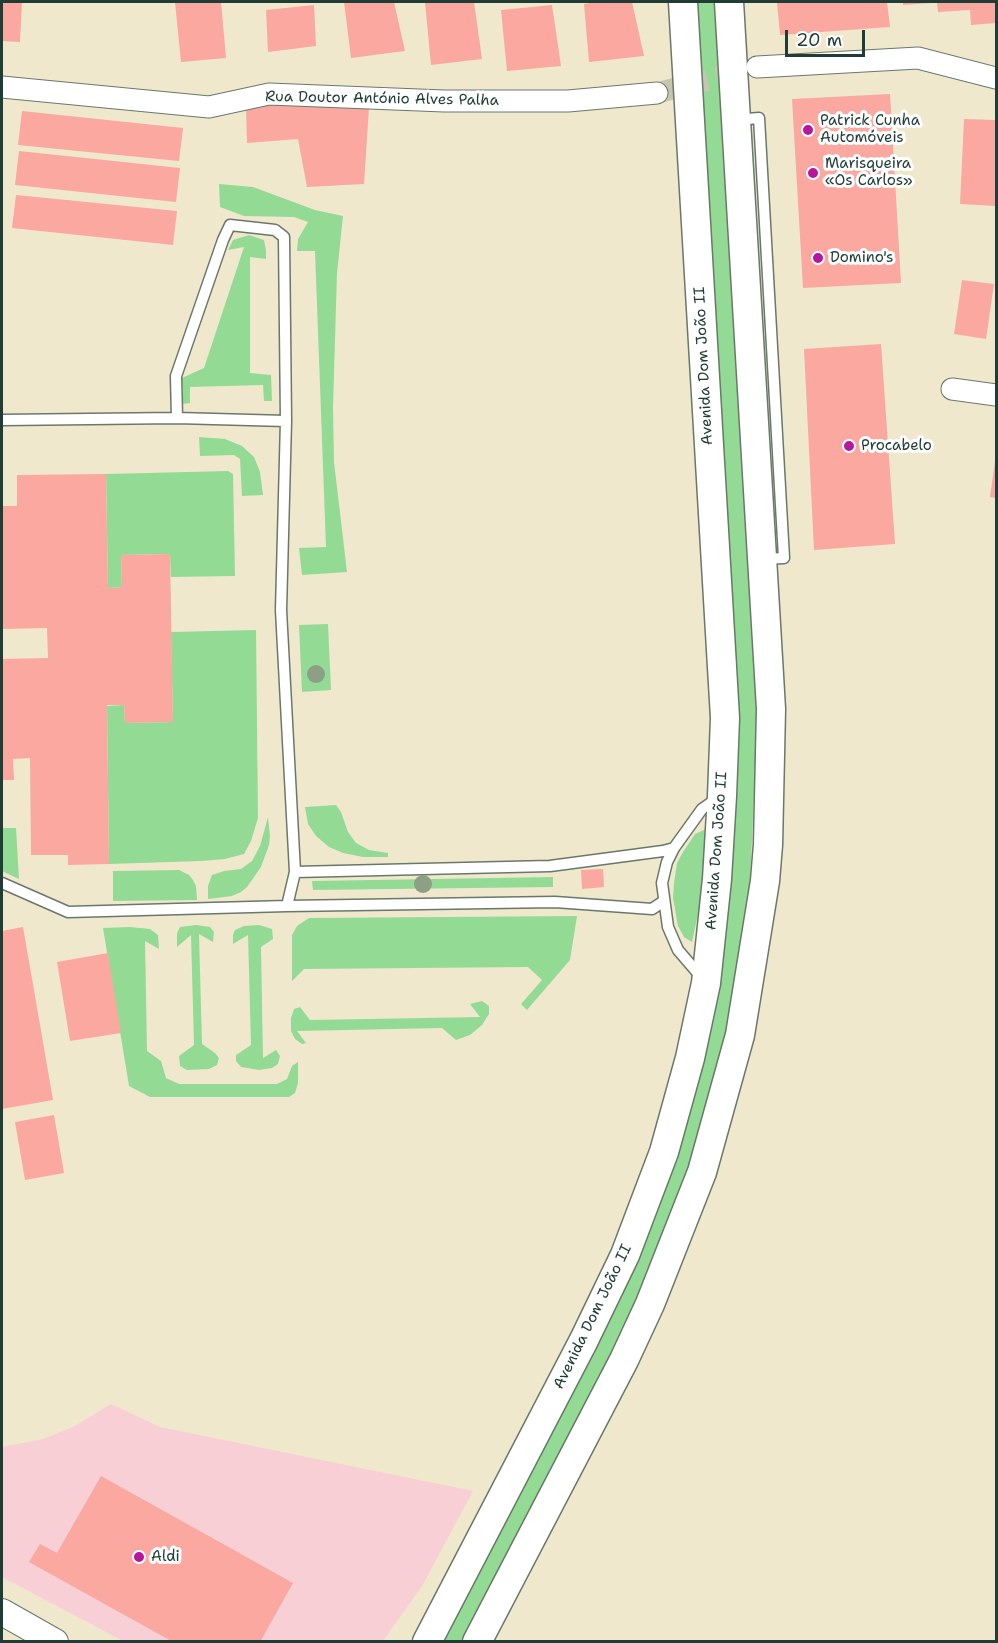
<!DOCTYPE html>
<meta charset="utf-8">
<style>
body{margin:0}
#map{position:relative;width:998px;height:1643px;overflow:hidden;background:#efe8cd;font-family:"Shantell Sans",sans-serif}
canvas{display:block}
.frame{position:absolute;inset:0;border:3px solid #1f3d34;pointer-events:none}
.scale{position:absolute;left:785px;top:30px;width:80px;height:27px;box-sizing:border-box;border:3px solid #1f3d34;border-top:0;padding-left:8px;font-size:18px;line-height:21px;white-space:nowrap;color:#1f3d34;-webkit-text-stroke:4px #fff;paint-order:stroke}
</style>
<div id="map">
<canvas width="998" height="1643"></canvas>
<div class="frame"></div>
<div class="scale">20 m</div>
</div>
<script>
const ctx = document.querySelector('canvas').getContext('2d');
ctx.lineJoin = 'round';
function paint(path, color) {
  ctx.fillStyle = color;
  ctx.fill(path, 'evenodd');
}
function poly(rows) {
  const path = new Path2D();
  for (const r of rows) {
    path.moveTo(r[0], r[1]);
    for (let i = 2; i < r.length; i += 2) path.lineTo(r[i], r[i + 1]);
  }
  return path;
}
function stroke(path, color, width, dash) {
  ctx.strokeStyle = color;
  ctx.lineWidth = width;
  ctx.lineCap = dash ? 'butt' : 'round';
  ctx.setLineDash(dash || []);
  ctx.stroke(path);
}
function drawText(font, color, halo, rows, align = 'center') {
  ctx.font = font + ' "Shantell Sans",sans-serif';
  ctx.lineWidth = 6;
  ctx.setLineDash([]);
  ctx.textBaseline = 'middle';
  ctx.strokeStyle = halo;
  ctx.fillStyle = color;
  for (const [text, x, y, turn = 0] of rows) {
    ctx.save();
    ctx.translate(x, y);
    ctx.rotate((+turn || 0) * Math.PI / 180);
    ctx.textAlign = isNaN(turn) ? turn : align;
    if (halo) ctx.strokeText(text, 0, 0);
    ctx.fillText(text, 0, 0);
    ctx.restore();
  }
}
paint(poly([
 [111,1404,160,1427,473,1491,422,1586,383,1641,123,1641,2,1577,2,1447,43,1439,73,1427]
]), '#f7cfd4');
paint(poly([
 [693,2,714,2,757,727,750,884,741,968,706,1122,657,1259,607,1367,462,1641,441,1642,615,1308,721,967],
 [219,184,253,187,315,210,343,216,337,273,333,407,334,462,347,572,302,575,299,548,326,547,315,251,297,251,298,239,308,222,294,217,244,216,220,207],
 [249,235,264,240,266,250,266,259,250,257,250,373,271,375,272,401,264,401,263,385,190,387,190,403,183,404,182,378,204,368,244,247,228,250,233,240],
 [199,437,225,439,242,446,254,457,260,472,263,495,242,496,240,459,234,455,200,456],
 [228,471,233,474,235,576,171,577,170,554,121,555,122,587,108,588,106,474],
 [328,624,331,690,302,692,299,625],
 [256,630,258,818,251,841,244,854,225,859,201,861,109,864,107,706,124,705,125,723,173,722,171,632],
 [336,805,341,812,348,832,356,843,369,850,388,853,388,857,363,857,343,853,329,847,316,836,308,824,305,807],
 [268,817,270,836,269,845,261,867,247,887,241,892,232,896,208,899,208,886,212,875,224,871,241,869,252,861,260,846],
 [2,828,16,828,19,879,2,871],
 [706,829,703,891,692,942,684,937,678,926,673,898,674,883,677,863,683,852,695,834],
 [179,870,189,875,193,880,196,886,197,900,113,901,113,871],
 [553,877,553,887,313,890,312,881],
 [577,916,570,960,527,1010,521,1004,542,980,528,967,304,969,292,981,292,935,297,926,309,918],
 [196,925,210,927,214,932,213,942,199,934,202,1044,215,1053,219,1058,217,1065,209,1069,187,1070,180,1066,179,1056,194,1045,191,935,177,947,177,933,180,927],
 [259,925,272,929,273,939,261,947,263,1058,276,1050,280,1056,278,1064,272,1068,259,1070,241,1067,236,1061,236,1055,251,1045,248,935,233,944,233,935,235,930,244,926],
 [130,927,150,929,158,935,159,949,145,941,147,1051,161,1061,166,1078,179,1084,277,1084,287,1079,292,1066,298,1062,298,1083,295,1093,289,1097,150,1097,129,1086,103,928],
 [482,1001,489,1006,489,1014,482,1025,470,1035,456,1040,442,1028,297,1031,306,1043,302,1044,295,1039,291,1031,291,1018,294,1009,300,1007,310,1020,480,1017,470,1004]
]), '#93db95');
paint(poly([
 [2,2,22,2,20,42,2,41],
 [175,2,221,2,226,58,181,62],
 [344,2,394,2,405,51,351,58],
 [425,2,474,2,482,59,431,65],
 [596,2,632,2,644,56,589,62,584,4],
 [777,2,887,2,890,27,780,35],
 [903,2,932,2,932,3,903,5],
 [937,2,996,2,996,23,971,25,970,10,938,12],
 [314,5,316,46,268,52,266,10],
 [552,5,561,66,507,71,501,10],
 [890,94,901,283,803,288,792,99],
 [317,99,369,107,364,184,307,187,298,139,247,143,246,104],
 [22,111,183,128,179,161,18,145],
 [964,119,996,120,996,206,960,204],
 [19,151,180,168,176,202,15,185],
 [16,195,177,211,173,245,12,228],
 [962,280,994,284,986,339,954,334],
 [881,344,895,544,814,550,804,349],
 [995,461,996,461,996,498,990,497],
 [106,474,108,588,122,587,121,555,170,554,173,722,125,723,124,705,107,705,109,864,68,865,68,855,31,855,30,758,13,759,14,780,2,780,2,659,48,658,47,628,2,629,2,506,17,506,17,475],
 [603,869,604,887,582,889,581,870],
 [23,927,53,1100,2,1109,2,931],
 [108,953,121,1033,70,1041,57,962],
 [54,1115,64,1173,25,1180,15,1122],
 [101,1476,293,1583,260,1642,173,1642,29,1562,40,1544,57,1553]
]), '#faa8a0');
stroke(poly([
 [657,93,746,70]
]), '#c5c6ae', 21, [21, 10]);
const service = poly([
 [736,120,759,118,784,558,762,559],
 [177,418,286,421],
 [2,420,177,418,176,376,223,240,230,225,275,230,284,237,286,421,281,610,295,872,287,906],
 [295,872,550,866,663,851,674,848],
 [2,883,68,912,287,906,555,902,652,909,664,901],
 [702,978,678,950,668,927,662,883,667,862,674,848,702,809,719,797]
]);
const minor = poly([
 [757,67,918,58,996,78],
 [2,87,209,107,269,94,444,101,568,101,657,93],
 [952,389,996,395]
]);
const tertiary = poly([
 [2,1612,55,1642]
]);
const secondary = poly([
 [427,1642,584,1340,625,1255,664,1152,690,1058,706,983,717,879,722,796,725,718,683,2],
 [477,1642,624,1360,650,1304,702,1172,740,1035,765,881,768,845,771,709,729,2]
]);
stroke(service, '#68796a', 13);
stroke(minor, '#68796a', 23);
stroke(tertiary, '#68796a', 28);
stroke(secondary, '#68796a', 31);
stroke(service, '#fff', 10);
stroke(minor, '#fff', 21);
stroke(tertiary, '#fff', 26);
stroke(secondary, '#fff', 28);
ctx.fillStyle = '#8d9f86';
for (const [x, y] of [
 [316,674],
 [423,884]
]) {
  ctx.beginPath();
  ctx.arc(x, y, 9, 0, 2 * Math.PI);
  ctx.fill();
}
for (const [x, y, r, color] of [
 [808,130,6,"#b5179e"],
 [813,173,6,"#b5179e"],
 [818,258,6,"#b5179e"],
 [849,446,6,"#b5179e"],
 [139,1557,6,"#b5179e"]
]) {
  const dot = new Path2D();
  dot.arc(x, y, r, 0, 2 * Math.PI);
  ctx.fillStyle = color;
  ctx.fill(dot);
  stroke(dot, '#fff', 2);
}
drawText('15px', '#1f3d34', '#fff', [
 ["Rua Doutor António Alves Palha",382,99,1],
 ["Avenida Dom João II",704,366,-93],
 ["Avenida Dom João II",717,851,-86],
 ["Avenida Dom João II",593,1317,-64]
]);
drawText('15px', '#1f3d34', '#fff', [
 ["Patrick Cunha",820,121],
 ["Automóveis",820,138],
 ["Marisqueira",825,164],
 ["«Os Carlos»",825,181],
 ["Domino's",830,258],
 ["Procabelo",861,446],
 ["Aldi",151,1557]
], 'left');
</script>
